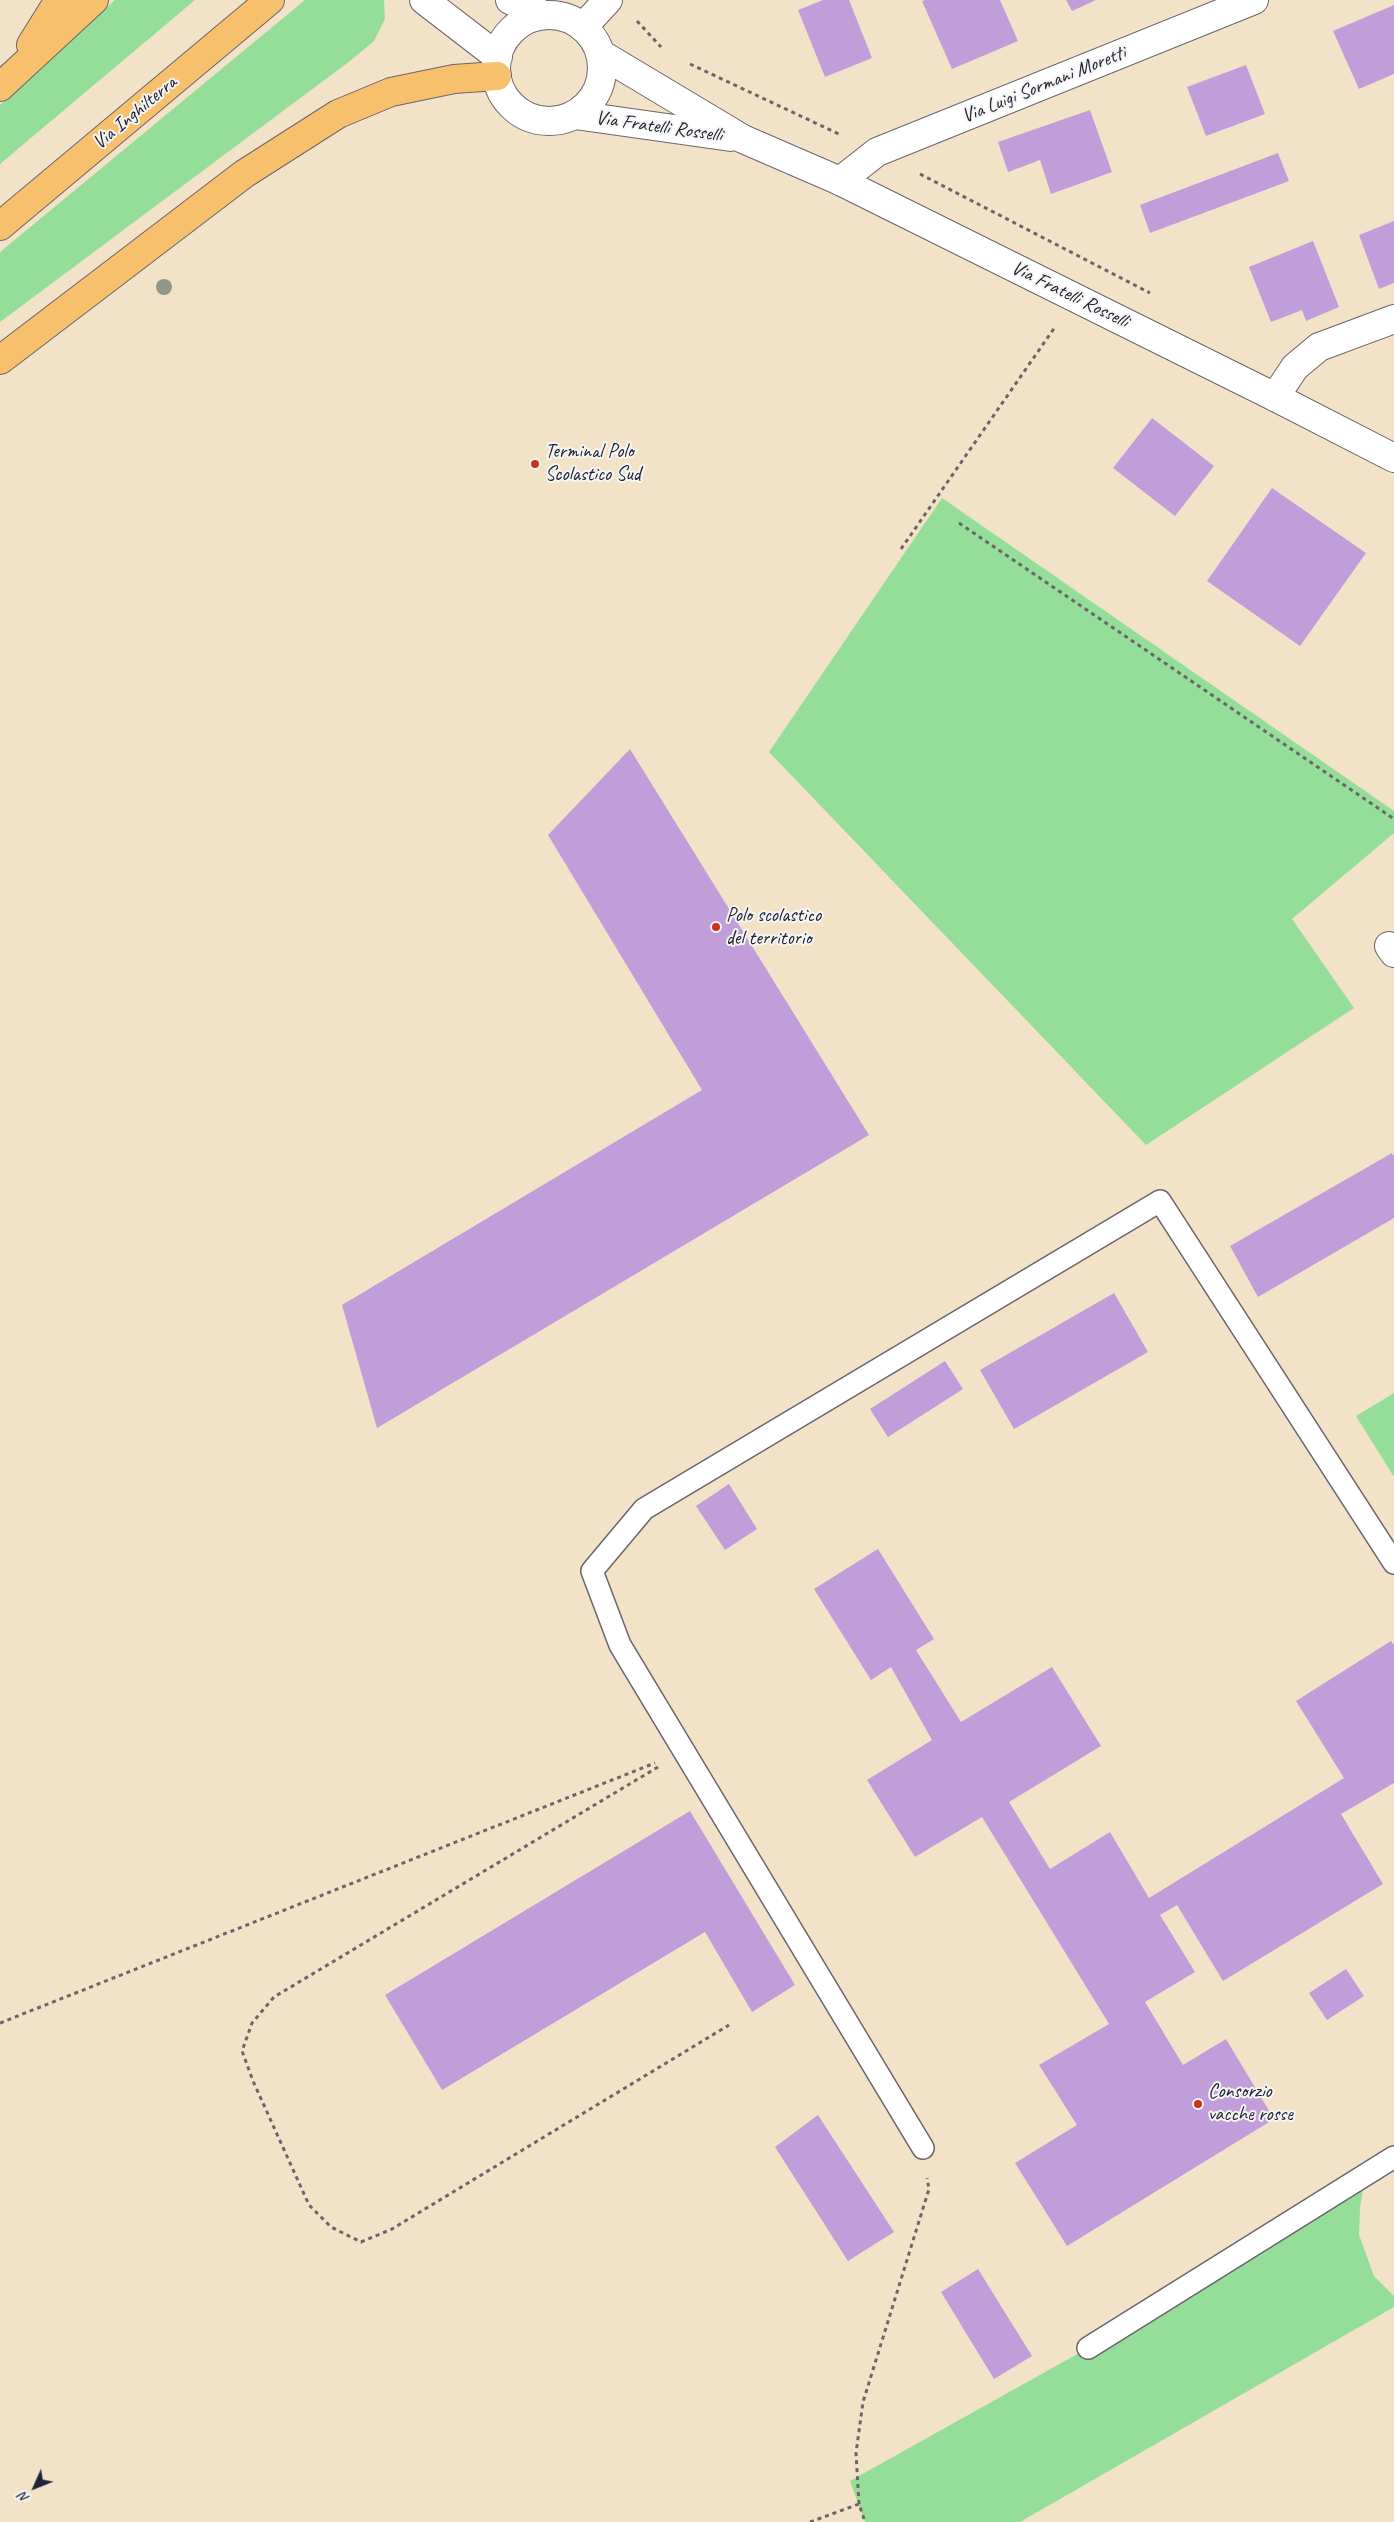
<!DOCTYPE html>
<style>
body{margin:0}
#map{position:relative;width:1394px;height:2522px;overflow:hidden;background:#f2e2c8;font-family:Caveat,sans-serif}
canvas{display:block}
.north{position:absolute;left:10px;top:2462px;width:50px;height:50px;-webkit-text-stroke:4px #f6f6f2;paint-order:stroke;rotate:226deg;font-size:14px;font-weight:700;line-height:20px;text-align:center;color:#22223b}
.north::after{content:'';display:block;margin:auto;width:18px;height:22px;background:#22223b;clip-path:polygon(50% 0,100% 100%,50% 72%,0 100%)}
</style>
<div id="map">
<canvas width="1394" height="2522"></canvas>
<div class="north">N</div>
</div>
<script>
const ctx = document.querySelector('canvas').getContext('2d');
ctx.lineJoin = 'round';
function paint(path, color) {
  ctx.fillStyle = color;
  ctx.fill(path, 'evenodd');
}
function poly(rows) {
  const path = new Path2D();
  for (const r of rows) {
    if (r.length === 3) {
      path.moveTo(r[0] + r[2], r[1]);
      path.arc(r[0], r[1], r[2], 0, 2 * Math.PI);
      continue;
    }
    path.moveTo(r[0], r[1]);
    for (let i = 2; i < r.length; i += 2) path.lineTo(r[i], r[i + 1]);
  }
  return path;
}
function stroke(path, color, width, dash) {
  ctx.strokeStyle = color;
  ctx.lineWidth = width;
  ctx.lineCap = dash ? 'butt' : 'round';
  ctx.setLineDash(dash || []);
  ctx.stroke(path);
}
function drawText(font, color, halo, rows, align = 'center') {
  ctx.font = font + ' Caveat,sans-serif';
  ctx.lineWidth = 4;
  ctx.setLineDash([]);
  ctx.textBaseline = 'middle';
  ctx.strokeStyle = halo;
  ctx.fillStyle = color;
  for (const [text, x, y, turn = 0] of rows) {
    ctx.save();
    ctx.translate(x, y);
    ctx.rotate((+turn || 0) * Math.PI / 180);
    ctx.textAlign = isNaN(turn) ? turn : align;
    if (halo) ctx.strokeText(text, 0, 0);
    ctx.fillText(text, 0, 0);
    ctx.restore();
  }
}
paint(poly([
 [115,0,195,0,0,164,0,105],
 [305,0,384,0,385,19,374,41,350,61,0,322,0,252],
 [942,498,1394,811,1394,833,1292,919,1354,1008,1146,1145,769,752],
 [1394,1393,1394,1477,1356,1416],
 [1365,2175,1360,2208,1359,2235,1374,2276,1394,2296,1394,2307,1020,2522,865,2522,850,2481,1088,2348]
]), '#95de99');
paint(poly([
 [823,0,849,0,872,58,825,77,798,10],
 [925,0,1000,0,1018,41,952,69,922,1],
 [1066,0,1096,0,1072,11],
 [1394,5,1394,74,1359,89,1333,31],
 [1246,65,1265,114,1206,136,1187,87],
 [1090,110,1112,172,1051,194,1040,160,1008,172,998,142],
 [1278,153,1289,181,1150,233,1140,205],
 [1394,221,1394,283,1379,289,1359,235],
 [1313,241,1339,307,1306,321,1302,310,1271,322,1249,267],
 [1152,418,1214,466,1175,516,1113,468],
 [1272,488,1366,553,1300,646,1207,581],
 [630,749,869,1135,377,1428,342,1305,702,1090,548,835],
 [1392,1153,1394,1156,1394,1218,1258,1297,1230,1246],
 [1114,1293,1148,1352,1014,1429,980,1370],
 [945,1361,963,1389,888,1437,870,1409],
 [729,1484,757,1529,725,1550,696,1506],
 [878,1549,934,1639,916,1650,961,1722,1052,1667,1101,1746,1009,1802,1050,1869,1110,1832,1149,1898,1344,1778,1296,1701,1391,1641,1394,1645,1394,1783,1341,1814,1383,1884,1223,1981,1177,1905,1160,1915,1195,1972,1145,2002,1183,2065,1226,2039,1274,2119,1067,2246,1015,2163,1077,2125,1039,2065,1109,2024,982,1817,915,1857,867,1780,932,1740,891,1667,871,1680,814,1589],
 [690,1811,795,1985,752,2012,705,1932,442,2090,385,1995],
 [1346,1969,1364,1996,1327,2020,1309,1993],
 [818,2115,894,2232,848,2261,775,2147],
 [978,2269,1032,2356,994,2379,941,2292]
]), '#c19eda');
const service = poly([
 [923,2148,620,1645,592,1571,644,1509,1160,1201,1394,1563],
 [1088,2348,1394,2157]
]);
const minor = poly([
 [583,27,608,0],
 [840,181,877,152,1254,0],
 [1275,397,1295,367,1319,347,1394,319],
 [1389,946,1394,953]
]);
const tertiary = poly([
 [424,0,498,57],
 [510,0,544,15],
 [549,68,53],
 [601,54,743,139,840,181,1275,397,1394,458],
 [575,115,731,137]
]);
const primary = poly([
 [31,45,59,0],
 [0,87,94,0],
 [0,226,270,0],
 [0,360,244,174,338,114,391,92,454,79,497,76]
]);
stroke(service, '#6b656c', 24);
stroke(minor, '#6b656c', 30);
stroke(tertiary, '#6b656c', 30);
stroke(primary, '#6b656c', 30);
stroke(poly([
 [637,21,661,47],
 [690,64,841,135],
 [920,174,1150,293],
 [959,523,1394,819],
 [901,549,1055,327],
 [658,1767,274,1997,252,2023,242,2051,253,2081,309,2205,331,2227,361,2242,392,2229,729,2025],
 [0,2023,655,1763],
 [859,2504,856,2453,863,2402,929,2189,927,2178],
 [810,2522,859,2504,865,2522]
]), '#6b656c', 3, [4, 4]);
stroke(service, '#fff', 21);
stroke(minor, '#fff', 28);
stroke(tertiary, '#fff', 28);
stroke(primary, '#f7c06c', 28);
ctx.fillStyle = '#92978a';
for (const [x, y] of [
 [164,287]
]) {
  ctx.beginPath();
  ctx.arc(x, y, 8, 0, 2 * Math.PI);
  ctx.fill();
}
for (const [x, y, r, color] of [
 [535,464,5,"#c8321e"],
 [716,927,5,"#c8321e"],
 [1198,2104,5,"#c8321e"]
]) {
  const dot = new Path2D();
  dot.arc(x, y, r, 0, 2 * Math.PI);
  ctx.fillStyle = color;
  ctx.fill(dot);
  stroke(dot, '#f6f6f2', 2);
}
drawText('20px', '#22223b', '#f6f6f2', [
 ["Via Luigi Sormani Moretti",1044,85,-22],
 ["Via Inghilterra",135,113,-40],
 ["Via Fratelli Rosselli",659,127,8],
 ["Via Fratelli Rosselli",1070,295,26]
]);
drawText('20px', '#22223b', '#f6f6f2', [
 ["Terminal Polo",545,452],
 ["Scolastico Sud",545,475],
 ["Polo scolastico",726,916],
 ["del territorio",726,939],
 ["Consorzio",1208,2092],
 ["vacche rosse",1208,2115]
], 'left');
</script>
